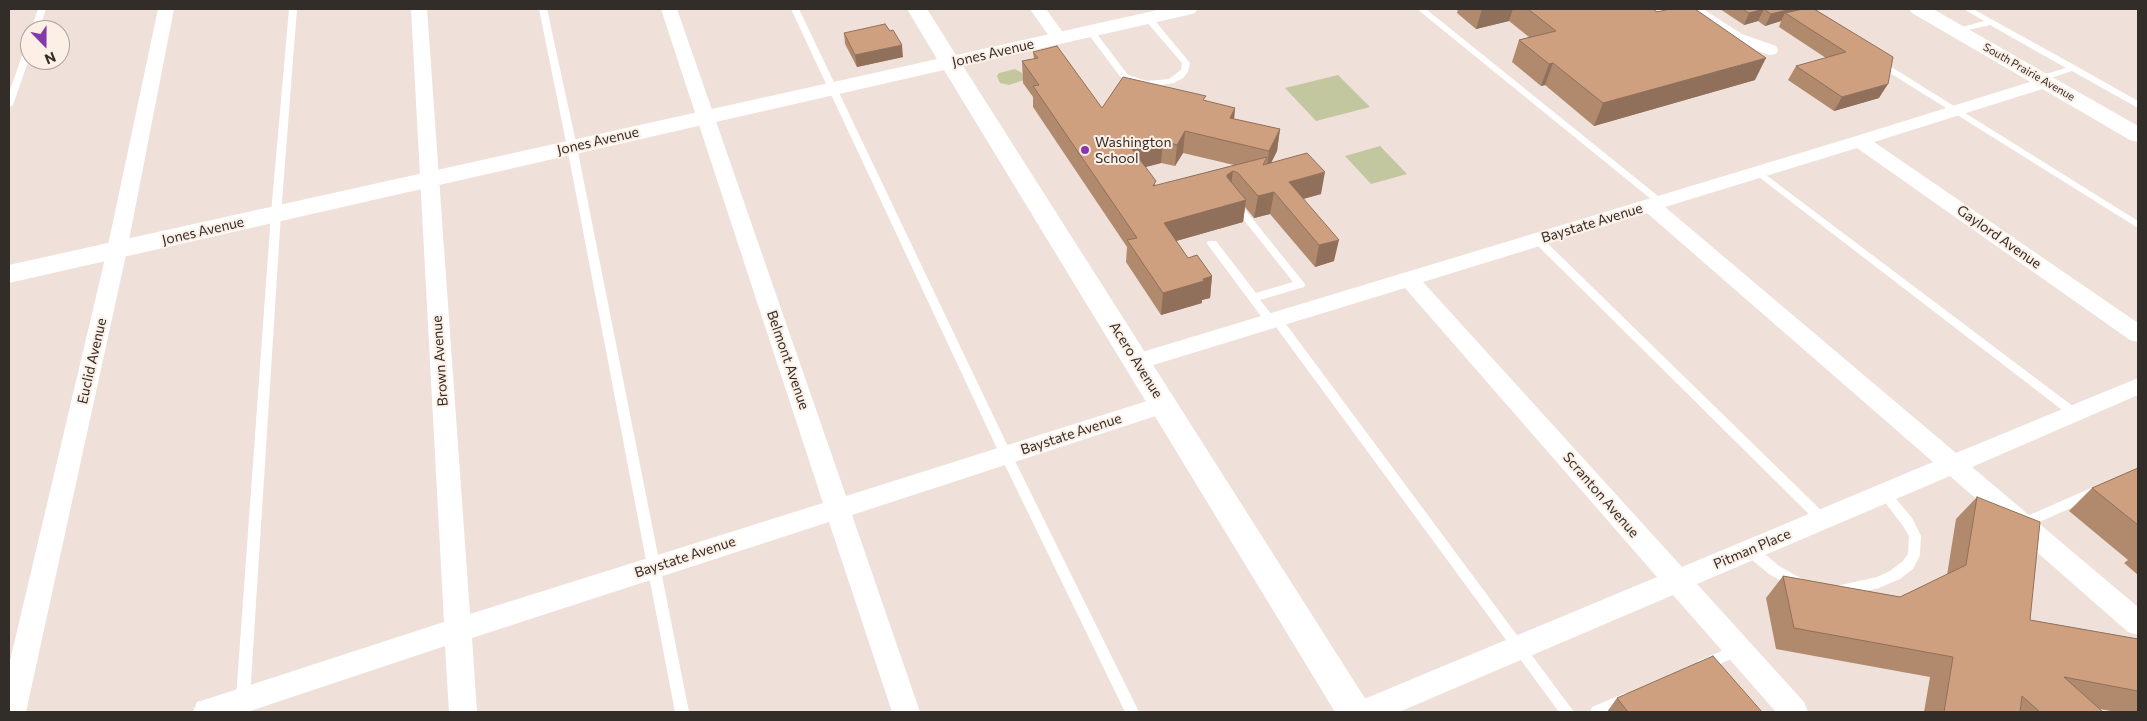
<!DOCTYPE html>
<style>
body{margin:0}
#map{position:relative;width:2147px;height:721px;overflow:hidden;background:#efe1d9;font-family:Commissioner,sans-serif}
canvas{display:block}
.frame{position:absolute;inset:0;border:10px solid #322d29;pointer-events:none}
.north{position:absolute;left:20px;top:20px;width:50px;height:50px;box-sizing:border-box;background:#fcefe6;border:1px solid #aba19a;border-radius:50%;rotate:158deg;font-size:14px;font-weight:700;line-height:20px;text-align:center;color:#322d29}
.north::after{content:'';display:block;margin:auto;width:18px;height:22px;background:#853aab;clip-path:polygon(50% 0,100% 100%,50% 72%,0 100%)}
</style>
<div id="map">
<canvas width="2147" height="721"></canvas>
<div class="frame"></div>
<div class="north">N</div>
</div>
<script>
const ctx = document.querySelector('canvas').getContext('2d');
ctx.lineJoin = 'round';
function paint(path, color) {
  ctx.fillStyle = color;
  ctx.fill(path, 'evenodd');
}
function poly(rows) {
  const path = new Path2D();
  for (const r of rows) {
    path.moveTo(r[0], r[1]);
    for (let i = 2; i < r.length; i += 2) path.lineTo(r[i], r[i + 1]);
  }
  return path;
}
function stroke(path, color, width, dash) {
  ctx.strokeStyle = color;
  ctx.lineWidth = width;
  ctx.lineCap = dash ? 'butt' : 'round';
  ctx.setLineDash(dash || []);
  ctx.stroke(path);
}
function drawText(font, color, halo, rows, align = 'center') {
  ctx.font = font + ' Commissioner,sans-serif';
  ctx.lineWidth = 4;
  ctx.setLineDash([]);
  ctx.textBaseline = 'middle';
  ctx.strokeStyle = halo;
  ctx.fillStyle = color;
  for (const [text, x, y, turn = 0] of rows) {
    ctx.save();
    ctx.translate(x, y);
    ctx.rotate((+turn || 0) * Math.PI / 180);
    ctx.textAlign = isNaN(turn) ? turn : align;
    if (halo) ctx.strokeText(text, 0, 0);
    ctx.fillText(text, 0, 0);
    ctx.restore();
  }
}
paint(poly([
 [1015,69,1022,73,1024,80,1009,85,1000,83,997,76,999,73],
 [1338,75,1370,107,1316,121,1285,88],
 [1380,146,1407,174,1371,184,1345,156]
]), '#c2c79f');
paint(poly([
 [38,9,46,9,39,30,31,30,38,9],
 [289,9,297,9,281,214,249,712,235,712,271,214,289,9],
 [539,9,547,9,577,147,689,712,675,712,567,147,539,9],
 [791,9,799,9,1012,455,1139,712,1125,712,1000,455,791,9],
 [1417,9,1426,9,1663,200,1665,202,1663,204,1657,204,1417,9],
 [1964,9,1973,9,2076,66,2138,101,2138,108,2072,71,2042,81,2036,81,2036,77,2066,68,1990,25,1955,33,1955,29,1984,21,1964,9],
 [1145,16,1151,16,1190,63,1188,72,1183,78,1174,83,1147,87,1122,79,1086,31,1090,29,1093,29,1128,75,1147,81,1169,79,1181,70,1182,63,1145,20,1145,16],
 [30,41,30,56,13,105,9,108,9,93,26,44,30,41],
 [1877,58,2138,221,2138,228,1874,63,1873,61,1877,58],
 [1758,169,2078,410,2080,413,2078,416,2070,416,1755,174,1755,170,1758,169],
 [1235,200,1238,201,1305,284,1304,287,1260,300,1273,316,1280,316,1574,712,1559,712,1273,323,1266,323,1208,245,1207,243,1208,241,1216,241,1256,293,1293,282,1232,205,1230,203,1232,201,1235,200],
 [1537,236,1541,237,1826,515,1828,519,1826,523,1822,524,1818,523,1533,241,1532,239,1537,236],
 [2098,485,2102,486,2104,490,2102,494,2026,528,2022,529,2018,528,2016,524,2018,520,2098,485],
 [1884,488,1888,489,1912,518,1921,536,1920,555,1913,569,1900,579,1879,588,1837,597,1832,595,1830,591,1832,587,1877,577,1890,571,1903,561,1908,554,1909,536,1903,526,1878,493,1880,489,1884,488],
 [1750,545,1755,546,1779,566,1802,579,1804,583,1802,587,1797,589,1792,587,1769,574,1745,554,1744,550,1745,546,1750,545],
 [1738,644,1743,646,1745,650,1743,654,1703,671,1698,669,1696,665,1698,661,1738,644],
 [1625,693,1630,695,1632,700,1630,705,1613,712,1590,712,1592,707,1625,693]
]), '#fff');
paint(poly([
 [158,9,174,9,127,250,26,712,9,712,9,665,107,250,158,9],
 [411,9,427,9,470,614,823,503,661,9,677,9,846,496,1163,396,1171,399,1175,405,1171,411,852,515,920,712,892,712,829,522,472,638,477,712,449,712,445,646,247,712,193,712,197,702,207,699,444,622,411,9],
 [1030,9,1046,9,1067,38,1065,42,1053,42,1030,9],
 [1685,9,1703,9,1742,34,1776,46,1778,50,1776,54,1770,55,1730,42,1685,9],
 [2046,77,2052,78,2055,82,2052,86,1874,142,2138,323,2138,342,2130,340,1857,148,1665,207,1956,453,2138,378,2138,395,1972,467,2138,607,2138,635,2128,632,1950,476,1697,584,1804,702,1808,712,1776,712,1673,595,1399,712,1353,712,1357,702,1657,577,1405,288,1137,370,1129,368,1126,362,1129,356,1853,137,2046,77],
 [1647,213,1933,462,1682,567,1423,282,1647,213]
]), '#fff');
paint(poly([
 [907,9,927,9,956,55,1162,9,1198,9,1195,13,1188,15,963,66,1366,700,1371,712,1335,712,944,70,9,283,9,265,937,59,907,9]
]), '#fff');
paint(poly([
 [1909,9,1933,9,2138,126,2138,142,2130,140,1912,13,1909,9]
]), '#fff');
paint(poly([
 [1458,9,1653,9,1755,80,1594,126,1545,85,1541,86,1512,62,1519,40,1529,37,1509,21,1476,29,1457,13],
 [1720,9,1798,9,1797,10,1814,9,1879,98,1834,111,1788,80,1796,66,1826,58,1779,27,1781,21,1765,26,1758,21,1744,25],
 [844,33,903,57,857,67,845,44],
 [1033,52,1102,108,1205,101,1235,108,1234,119,1280,129,1277,151,1271,163,1321,194,1303,199,1334,261,1315,267,1270,214,1254,218,1245,207,1243,222,1176,241,1188,258,1212,276,1210,298,1202,300,1202,303,1161,315,1126,262,1127,247,1033,107,1033,97,1023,83,1022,61,1034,59],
 [1183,153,1234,165,1156,186,1145,167,1161,163,1175,166],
 [2138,468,2138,575,2124,563,2128,560,2069,511,2092,488],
 [1977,497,2030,620,2138,639,2138,712,2117,712,2099,709,2103,712,1924,712,1930,677,1776,649,1766,598,1783,576,1900,597,1947,575,1956,519],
 [1617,698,1762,712,1607,712]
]), '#b18a6e');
paint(poly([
 [1482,9,1513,9,1509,21,1476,29],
 [1764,9,1758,21,1744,25,1749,13],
 [1791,9,1798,9,1793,18,1785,13,1781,21,1765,26,1771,14],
 [902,45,903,57,857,67,855,55],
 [1766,58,1755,80,1594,126,1603,103],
 [1553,63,1545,85,1541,86,1549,64],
 [1888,84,1879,98,1834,111,1842,97],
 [1235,108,1233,130,1230,118],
 [1280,129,1277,151,1266,173,1269,151],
 [1185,131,1183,153,1175,166,1177,145],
 [1163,141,1161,163,1131,171,1132,149],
 [1233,171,1230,193,1225,197,1227,175],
 [1325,172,1321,194,1285,204,1289,182],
 [1274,192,1270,214,1254,218,1258,196],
 [1246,200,1243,222,1162,245,1164,223],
 [1339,240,1334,261,1315,267,1319,245],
 [1212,276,1210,298,1202,300,1202,303,1161,315,1163,293]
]), '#90705a');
const building = poly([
 [1528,9,1653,9,1657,12,1670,9,1695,9,1766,58,1603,103,1553,63,1549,64,1519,40,1556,31,1528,9],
 [1742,9,1791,9,1771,14,1764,9,1749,13,1742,9],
 [1803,9,1814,9,1893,57,1888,84,1842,97,1796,66,1846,52,1785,13,1803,9],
 [885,24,890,31,893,30,902,45,855,55,844,33,885,24],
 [1057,46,1102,108,1123,77,1206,96,1203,100,1235,108,1230,118,1280,129,1269,151,1185,131,1177,145,1163,141,1132,149,1156,181,1153,186,1267,157,1263,165,1307,153,1325,172,1289,182,1339,240,1319,245,1274,192,1258,196,1238,173,1233,171,1227,175,1227,177,1246,200,1164,223,1188,258,1197,255,1212,276,1203,279,1204,281,1163,293,1127,240,1137,238,1033,86,1039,85,1022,61,1038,58,1033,52,1057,46],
 [2138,468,2138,525,2092,488,2138,468],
 [1977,497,2040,522,2030,620,2138,639,2138,691,2064,677,2103,712,2040,712,2022,696,2020,712,1944,712,1953,657,1794,628,1783,576,1900,597,1966,565,1977,497],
 [1713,656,1762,712,1628,712,1617,698,1713,656]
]);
paint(building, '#cea080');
stroke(building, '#90705a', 1);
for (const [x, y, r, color] of [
 [1085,150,5,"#853aab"]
]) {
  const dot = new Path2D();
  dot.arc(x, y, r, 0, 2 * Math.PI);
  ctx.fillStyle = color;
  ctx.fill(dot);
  stroke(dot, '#fcefe6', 2);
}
drawText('11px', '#322d29', '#fcefe6', [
 ["South Prairie Avenue",2029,72,30]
]);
drawText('14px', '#322d29', '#fcefe6', [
 ["Jones Avenue",993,53,-13],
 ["Jones Avenue",598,141,-13],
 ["Baystate Avenue",1592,223,-17],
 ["Jones Avenue",203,231,-13],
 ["Gaylord Avenue",1999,237,35],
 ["Belmont Avenue",788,360,71],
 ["Acero Avenue",1136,360,58],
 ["Euclid Avenue",92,361,-77],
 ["Brown Avenue",440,361,-94],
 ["Baystate Avenue",1071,434,-18],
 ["Scranton Avenue",1601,495,49],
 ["Pitman Place",1752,549,-23],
 ["Baystate Avenue",685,557,-18]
]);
drawText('14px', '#322d29', '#fcefe6', [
 ["Washington",1095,142],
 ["School",1095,158]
], 'left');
</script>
